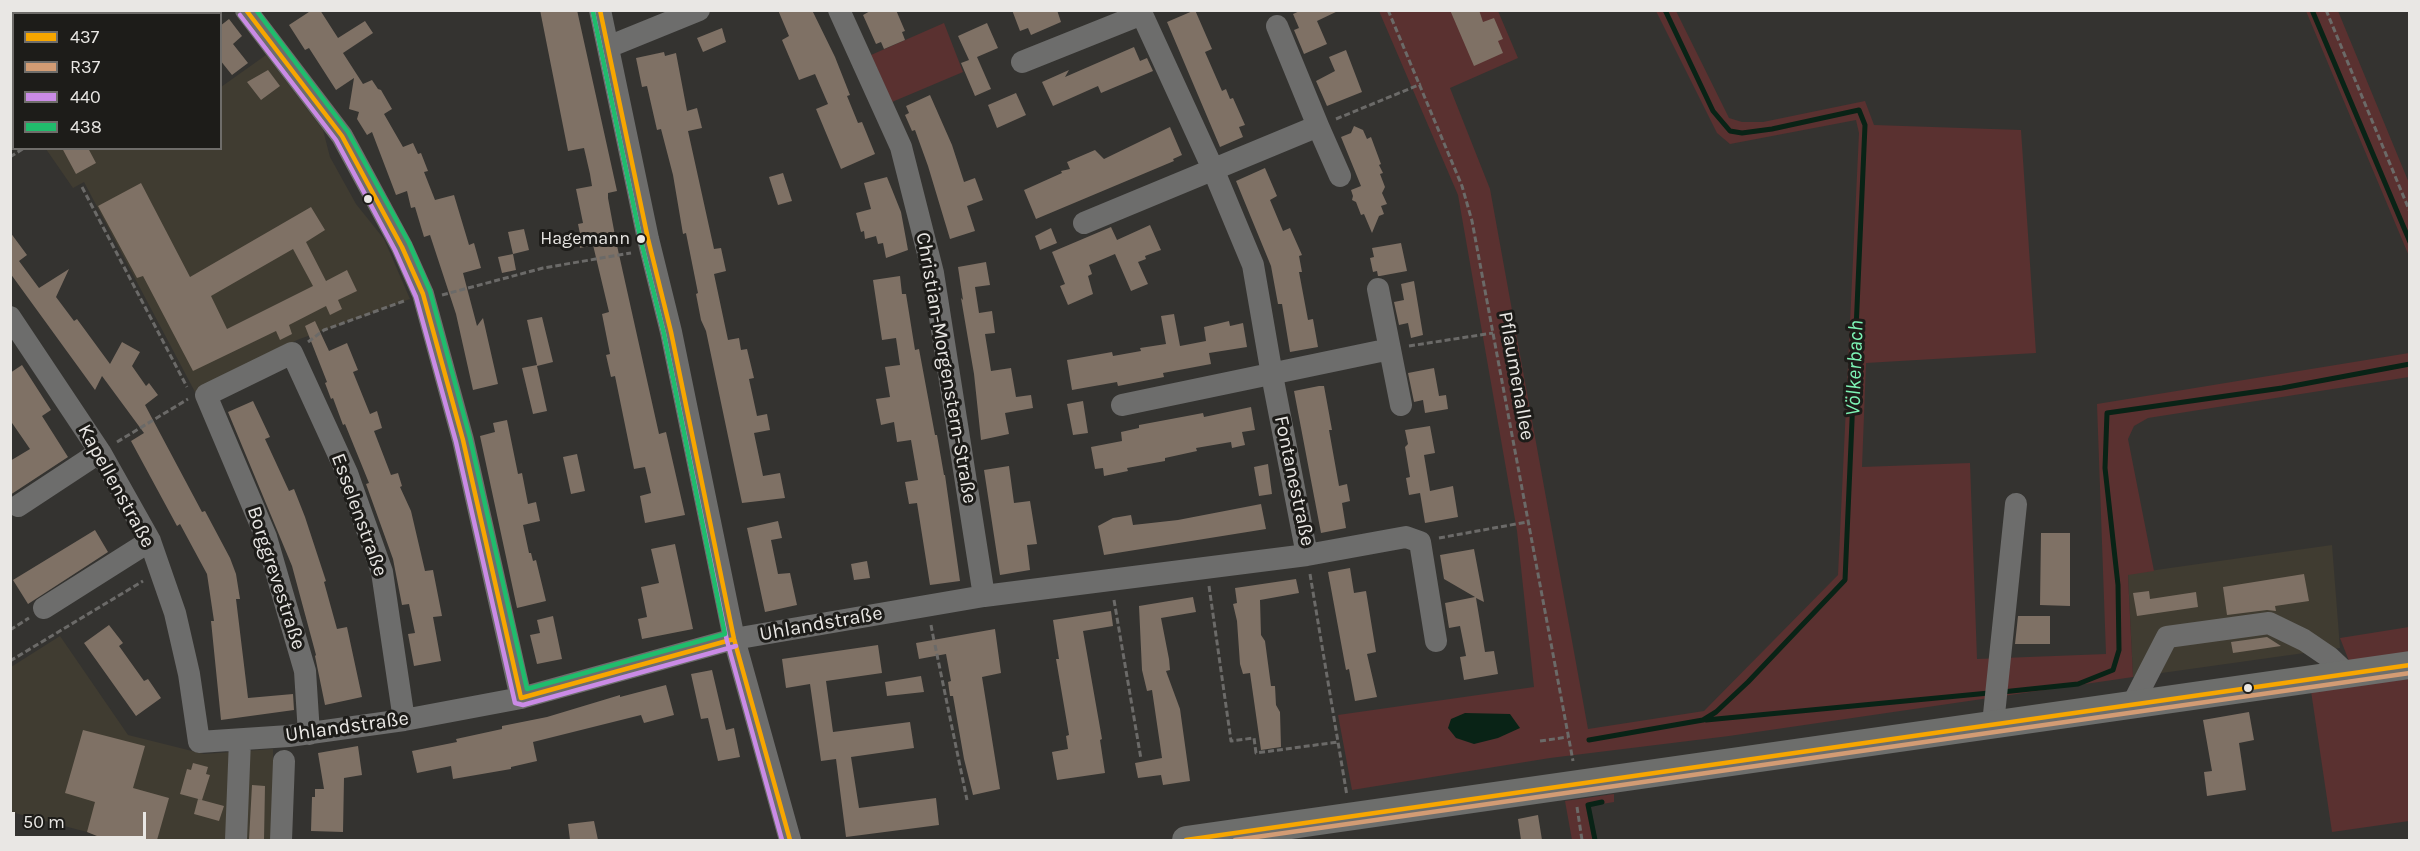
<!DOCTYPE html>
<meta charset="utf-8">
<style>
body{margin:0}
#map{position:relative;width:2420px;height:851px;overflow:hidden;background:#343330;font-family:Karla,sans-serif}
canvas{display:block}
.frame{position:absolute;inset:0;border:12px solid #e9e7e4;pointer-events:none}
.legend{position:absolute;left:12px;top:12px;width:210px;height:138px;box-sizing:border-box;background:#1d1c19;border:2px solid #6f6d6a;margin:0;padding:8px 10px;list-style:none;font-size:18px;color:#e9e7e4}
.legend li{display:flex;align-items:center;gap:12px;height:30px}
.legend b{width:30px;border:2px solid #6f6d6a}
.scale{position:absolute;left:12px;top:812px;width:134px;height:27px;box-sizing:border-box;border:3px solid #e9e7e4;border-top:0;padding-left:8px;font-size:18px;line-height:21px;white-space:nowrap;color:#e9e7e4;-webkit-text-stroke:4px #1d1c19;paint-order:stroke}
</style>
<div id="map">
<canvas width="2420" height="851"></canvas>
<div class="frame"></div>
<ul class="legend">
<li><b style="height:8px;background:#f7a600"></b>437</li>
<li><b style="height:8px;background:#d39c74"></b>R37</li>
<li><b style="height:8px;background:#ca8be6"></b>440</li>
<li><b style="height:8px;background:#20bc6c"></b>438</li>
</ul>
<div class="scale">50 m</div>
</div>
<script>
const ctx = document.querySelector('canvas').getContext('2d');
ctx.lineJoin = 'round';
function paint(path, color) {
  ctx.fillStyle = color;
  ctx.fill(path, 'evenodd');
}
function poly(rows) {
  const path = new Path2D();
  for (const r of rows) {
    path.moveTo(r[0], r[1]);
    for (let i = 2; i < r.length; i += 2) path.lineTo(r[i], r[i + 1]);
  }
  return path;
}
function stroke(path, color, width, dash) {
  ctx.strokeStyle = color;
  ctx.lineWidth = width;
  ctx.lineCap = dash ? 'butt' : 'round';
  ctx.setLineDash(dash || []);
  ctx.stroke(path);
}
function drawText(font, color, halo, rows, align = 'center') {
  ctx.font = font + ' Karla,sans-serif';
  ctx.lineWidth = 6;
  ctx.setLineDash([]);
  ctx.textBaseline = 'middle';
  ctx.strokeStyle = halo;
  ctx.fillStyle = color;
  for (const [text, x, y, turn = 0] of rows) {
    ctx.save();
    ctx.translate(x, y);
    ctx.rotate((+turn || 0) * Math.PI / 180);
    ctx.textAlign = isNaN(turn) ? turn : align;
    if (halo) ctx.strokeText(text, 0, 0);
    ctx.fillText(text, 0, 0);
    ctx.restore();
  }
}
paint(poly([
 [266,55,323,130,330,157,356,204,384,239,410,299,297,340,195,392,84,182,73,188,46,149,220,148,221,87],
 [2332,545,2340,648,2133,677,2128,574],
 [60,636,128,735,204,754,273,749,273,840,107,840,87,832,11,812,11,667]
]), '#403c31');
paint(poly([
 [1379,11,1498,11,1518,58,1450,88,1490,189,1588,729,1704,711,1838,575,1859,133,1856,120,1730,144,1717,133,1656,11,1676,11,1729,118,1742,122,1763,122,1865,101,1874,125,2021,130,2036,353,1866,363,1862,467,1970,463,1977,659,2106,654,2097,404,2409,353,2409,377,2148,418,2134,426,2128,439,2154,571,2128,575,2133,677,1729,736,1550,758,1352,790,1338,715,1534,687,1517,531,1458,195],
 [2306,11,2338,11,2409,183,2409,256],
 [944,23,963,72,892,102,871,55],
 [2409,627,2409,652,2349,661,2340,638],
 [2409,679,2409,821,2332,832,2311,691],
 [1614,794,1614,802,1590,806,1596,840,1572,840,1565,801]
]), '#5a3130');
paint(poly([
 [1465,713,1510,714,1520,728,1498,738,1474,744,1456,738,1448,728,1451,719]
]), '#092316');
stroke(poly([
 [2312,10,2410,242],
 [2002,692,2078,684,2113,670,2119,650,2118,585,2105,468,2107,413,2282,388,2410,364],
 [1706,720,1989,693],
 [1589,740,1703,720,1716,712,1748,682,1845,580,1865,125,1859,110,1772,129,1742,133,1730,131,1713,111,1665,10],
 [1595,840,1588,805,1602,802]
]), '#092316', 5);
paint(poly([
 [312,10,320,10,338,38,365,21,373,33,343,53,363,84,372,80,378,89,381,90,392,109,384,114,403,147,413,143,418,154,421,153,428,171,424,172,435,200,454,195,469,245,474,243,481,268,463,273,477,326,483,318,498,384,473,390,456,314,430,235,424,237,415,207,411,208,407,191,396,195,372,132,367,135,357,119,359,112,349,109,354,78,336,90,309,48,305,50,289,25],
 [540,10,577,10,617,191,608,193,608,198,616,241,659,434,666,432,685,515,645,523,640,496,651,493,645,467,634,469,615,376,611,377,606,355,610,354,602,314,609,312,593,245,580,248,578,234,580,234,578,224,583,223,576,189,592,186,590,174,584,148,568,151],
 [778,10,812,10,835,57,850,95,847,96,858,123,862,122,875,154,841,169,816,109,828,104,815,74,799,80,782,40,789,36],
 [872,10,896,10,905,31,902,32,905,40,884,49,881,42,876,44,863,15],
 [1012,10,1057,10,1061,22,1031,35,1028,28,1020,31],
 [1195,10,1212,49,1205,52,1222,91,1226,89,1230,99,1233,98,1245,125,1239,127,1243,137,1220,147,1167,22],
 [1302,10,1340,10,1317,21,1327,44,1304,54,1294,30,1299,28,1293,14],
 [1450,10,1479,10,1483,22,1494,18,1503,39,1498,41,1503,53,1474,66],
 [229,19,242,36,233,44,248,63,232,75,220,60,220,26],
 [987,23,998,48,977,57,991,89,975,96,961,63,969,60,958,36],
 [722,28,726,42,703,52,697,38],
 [1134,47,1140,61,1147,58,1153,71,1101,93,1098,86,1053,106,1042,82,1069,70,1065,77],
 [1346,50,1362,92,1327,106,1316,81,1335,71,1329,57],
 [664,52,665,56,676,53,687,111,697,108,702,128,688,131,714,249,721,248,726,271,714,274,728,340,739,338,741,350,747,349,754,378,749,379,757,416,767,414,770,430,754,433,763,476,780,473,785,498,742,503,706,331,701,320,696,294,698,293,686,233,683,234,673,175,661,129,657,130,647,86,642,87,636,58],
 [268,70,280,86,261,100,247,82],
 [1016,93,1026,115,997,128,988,105],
 [930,95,952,145,964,182,975,178,983,200,967,206,975,231,950,239,928,166,915,130,912,131,905,115,909,113,906,106],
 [1354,126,1363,130,1367,139,1371,137,1381,164,1379,165,1383,173,1380,174,1385,187,1382,193,1387,204,1381,206,1384,214,1379,216,1372,233,1364,214,1361,215,1356,202,1352,200,1353,196,1351,190,1361,186,1341,137,1351,133],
 [1170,127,1182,155,1173,159,1174,161,1036,219,1024,190,1062,173,1061,171,1070,169,1067,162,1095,150,1104,159],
 [62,148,88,148,96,163,76,174],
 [1265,168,1277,196,1270,200,1283,231,1290,228,1302,255,1299,256,1302,272,1299,272,1308,320,1313,319,1318,347,1290,352,1282,304,1278,304,1271,266,1236,181],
 [783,173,792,201,778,205,769,177],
 [887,177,901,212,908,250,886,258,883,243,878,244,876,236,865,239,864,231,861,232,856,213,871,209,864,183],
 [141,183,190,277,311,207,325,230,306,242,326,281,347,270,357,291,338,300,342,309,330,315,326,306,289,325,292,334,280,340,276,331,193,371,143,276,137,278,98,206],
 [293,249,313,286,227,329,211,296],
 [1150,225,1161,250,1145,256,1146,259,1138,262,1148,284,1131,291,1115,254,1089,265,1092,274,1088,276,1093,294,1068,305,1060,286,1065,284,1052,252,1111,227,1117,240],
 [1051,228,1057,243,1040,250,1035,236],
 [524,229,529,250,513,254,508,232],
 [10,232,27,255,19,261,39,288,69,269,56,297,74,321,77,319,110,364,122,342,140,352,132,366,146,386,149,383,158,395,145,405,202,512,205,511,230,558,236,574,240,599,236,599,248,698,293,694,294,710,221,720,211,621,214,621,207,574,180,524,177,526,131,441,144,433,102,376,95,390,10,273],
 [1401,243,1407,271,1380,276,1378,276,1377,271,1373,272,1370,258,1374,257,1372,248],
 [513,254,516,270,502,273,498,257],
 [986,262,990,285,975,287,979,313,992,311,995,333,985,334,991,371,1011,368,1016,397,1031,395,1033,408,1005,413,1009,434,981,440,974,374,961,298,963,300,958,267],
 [900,276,902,294,906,294,915,350,919,349,935,435,937,435,944,475,945,475,960,581,930,585,917,503,909,504,905,482,918,480,911,440,897,442,894,422,881,425,876,399,890,397,885,367,900,365,896,338,882,340,873,280],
 [1414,281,1423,335,1411,338,1408,323,1399,325,1394,302,1404,300,1401,284],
 [1174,314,1180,346,1206,341,1204,327,1229,321,1230,326,1243,323,1247,347,1209,353,1211,364,1163,373,1164,377,1118,386,1117,382,1072,390,1067,360,1112,352,1113,356,1141,351,1140,348,1166,344,1161,316],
 [542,317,553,362,537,366,547,411,533,414,522,368,537,365,527,320],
 [315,321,329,351,347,343,358,370,353,372,370,414,377,411,382,428,374,431,391,475,398,473,402,486,400,487,411,511,425,571,433,570,442,616,433,617,441,661,414,666,408,634,415,633,409,604,402,605,393,559,366,484,369,483,345,424,343,425,333,398,331,399,325,383,327,382,305,326],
 [22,365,51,410,42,416,68,457,10,495,10,461,30,449,10,420,10,373],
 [1434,368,1439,396,1446,395,1448,409,1425,413,1423,400,1414,402,1408,373],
 [1319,386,1324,386,1332,430,1329,430,1339,486,1347,484,1350,501,1342,503,1346,528,1321,533,1294,391],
 [253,401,270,437,265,439,289,491,294,489,305,517,326,581,324,582,337,629,347,627,362,697,325,705,315,656,316,655,292,566,228,412],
 [1083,401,1088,433,1073,435,1067,404],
 [1251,407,1255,430,1242,432,1245,445,1232,448,1231,442,1196,448,1197,451,1165,458,1165,461,1127,468,1128,471,1104,476,1103,468,1095,469,1091,447,1122,441,1121,432,1139,428,1139,425,1203,413,1204,417],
 [507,420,518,474,522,473,528,504,536,502,540,521,523,525,529,553,531,553,533,561,536,560,546,601,517,608,480,436,495,432,493,423],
 [1430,426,1435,453,1424,455,1430,491,1453,486,1458,517,1425,523,1420,493,1409,495,1406,478,1410,477,1405,447,1408,444,1405,430],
 [577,454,585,491,571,494,563,457],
 [1268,464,1272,494,1259,496,1254,467],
 [1009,466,1014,503,1030,501,1037,544,1027,545,1030,570,1000,575,984,470],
 [1261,504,1266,529,1104,555,1098,526,1113,518,1131,515,1133,525,1178,520],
 [778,521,782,538,771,540,778,574,790,573,797,605,765,612,747,528],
 [95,530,108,552,28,604,13,580],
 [2041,533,2070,533,2070,606,2040,605],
 [675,544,693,629,642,639,638,619,647,617,641,587,659,583,651,549],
 [1474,549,1484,602,1476,598,1485,652,1494,651,1498,674,1464,680,1460,657,1466,656,1460,626,1449,628,1445,603,1475,597,1444,579,1440,555],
 [867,561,870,578,854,580,851,564],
 [1350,568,1354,593,1366,591,1376,652,1367,654,1377,697,1355,701,1349,669,1346,670,1328,572],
 [2304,574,2309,601,2275,606,2276,611,2267,610,2227,615,2223,587],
 [1296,579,1299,593,1260,600,1261,635,1265,641,1271,686,1275,686,1276,705,1280,712,1281,747,1261,750,1250,673,1243,674,1240,664,1237,621,1233,604,1237,603,1235,588],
 [2149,591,2150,599,2196,592,2198,607,2137,616,2133,593],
 [1193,597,1196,612,1161,618,1169,659,1170,670,1166,671,1180,709,1190,781,1163,785,1161,775,1138,778,1135,763,1162,758,1152,690,1147,691,1142,670,1139,606],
 [1111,611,1113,626,1083,631,1102,739,1100,740,1105,773,1057,780,1052,752,1068,749,1066,736,1069,735,1056,659,1059,659,1053,620],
 [553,616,562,659,537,664,530,635,540,633,537,620],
 [2018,616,2050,616,2050,644,2015,644],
 [109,625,123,643,119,646,144,681,148,679,161,698,136,716,84,643],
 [995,629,1001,673,982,677,1000,789,973,795,964,759,953,696,950,696,948,682,951,681,946,654,919,659,916,643],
 [2267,637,2281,646,2233,653,2231,642],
 [878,645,882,673,826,681,833,732,910,722,914,748,851,757,859,808,936,798,939,825,846,837,836,759,821,761,810,684,786,688,782,659],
 [712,670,726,730,734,728,740,757,718,761,708,718,701,719,691,674],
 [921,676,924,692,887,696,885,682],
 [666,685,674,715,644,723,641,715,533,742,537,761,511,767,511,769,453,779,451,766,417,773,412,751,457,742,456,739,502,729,502,726,547,717,620,695,620,697],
 [2249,712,2254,740,2239,743,2246,790,2207,796,2204,772,2212,771,2203,720],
 [83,730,145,746,133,788,169,798,157,840,107,840,87,832,95,802,65,793],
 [358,746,362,775,344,778,343,832,311,831,312,797,315,797,315,789,324,789,318,753],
 [193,763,208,767,206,774,210,775,202,800,180,794,187,769,191,770],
 [252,785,265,786,264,840,249,840],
 [198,799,224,806,219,821,194,814],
 [1538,815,1542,840,1521,840,1518,819],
 [594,821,598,840,570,840,568,824]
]), '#7f7165');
stroke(poly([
 [1388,10,1462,186,1472,221,1573,761],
 [2326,10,2410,212],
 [218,14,222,10],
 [1336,119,1421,84],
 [10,157,24,148],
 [82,187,187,387],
 [442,295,543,268,631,253],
 [308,342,324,330,404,301],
 [1409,346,1493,333],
 [117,442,188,399],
 [1439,538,1527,522],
 [1310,574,1347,796],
 [1209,586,1231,741,1254,738,1256,753,1338,742],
 [1114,600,1141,759],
 [931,625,934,641],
 [10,630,29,618],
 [935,645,967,800],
 [10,661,143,581],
 [1540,741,1568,737],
 [1577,807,1582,840]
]), '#6b6a68', 3, [6, 3]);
stroke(poly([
 [246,10,342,136,402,247,423,294,463,440,521,698],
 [600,10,648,239,671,332,734,639,790,840],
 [839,10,901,147,933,273,984,596],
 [1140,10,1213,169,1253,265,1272,375,1307,555],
 [87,14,90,10],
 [608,47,699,10],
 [1022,62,1142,14],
 [10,76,14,73],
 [1318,126,1340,176],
 [1084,223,1318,126,1277,26],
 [1378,289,1401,405],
 [10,317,100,452,150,541,175,613,189,674,199,742,289,736,404,720,521,698,734,639,984,596,1307,555,1406,537,1420,542,1436,641],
 [1122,405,1390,349],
 [18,506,100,452],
 [44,608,150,541],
 [2133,703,2167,637,2269,623,2304,640,2329,657,2347,674],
 [1993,724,2016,504],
 [309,734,305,671,266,537,206,395,292,353,347,473,382,572,404,720],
 [236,840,240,740],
 [281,840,284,761]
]), '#6d6d6c', 22);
stroke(poly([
 [1186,840,2410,665]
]), '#6d6e6c', 28);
stroke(poly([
 [246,10,342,136,402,247,423,294,463,440,521,698],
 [600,10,648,239,671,332,734,639,790,840],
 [521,698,734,639],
 [1186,840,2410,665]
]), '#f7a600', 4.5);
stroke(poly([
 [1235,840,2410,673]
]), '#d39c74', 4.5);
stroke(poly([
 [593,12,641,241,664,334,727,641,782,840],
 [240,15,336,140,395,250,416,297,456,442,515,703,523,705,736,646]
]), '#ca8be6', 4.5);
stroke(poly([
 [256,10,348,132,409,243,430,291,470,438,527,689,725,634,664,334,641,241,593,12]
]), '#20bc6c', 4.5);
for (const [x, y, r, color] of [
 [368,199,5,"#e9e7e4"],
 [641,239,5,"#e9e7e4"],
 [2248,688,5,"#e9e7e4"]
]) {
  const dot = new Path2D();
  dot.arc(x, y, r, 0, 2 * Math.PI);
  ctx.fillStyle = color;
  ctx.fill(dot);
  stroke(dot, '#1d1c19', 2);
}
drawText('18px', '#e9e7e4', '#1d1c19', [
 ["Hagemann",630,239]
], 'right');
drawText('20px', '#e9e7e4', '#1d1c19', [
 ["Christian-Morgenstern-Straße",946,368,80],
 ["Pflaumenallee",1516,376,80],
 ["Fontanestraße",1294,481,78],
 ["Kapellenstraße",116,486,61],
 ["Esselenstraße",359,515,70],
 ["Borggrevestraße",276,578,72],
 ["Uhlandstraße",821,624,-10],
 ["Uhlandstraße",347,727,-8]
]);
drawText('italic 21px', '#7df4b5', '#1d1c19', [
 ["Völkerbach",1855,368,-88]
]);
</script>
